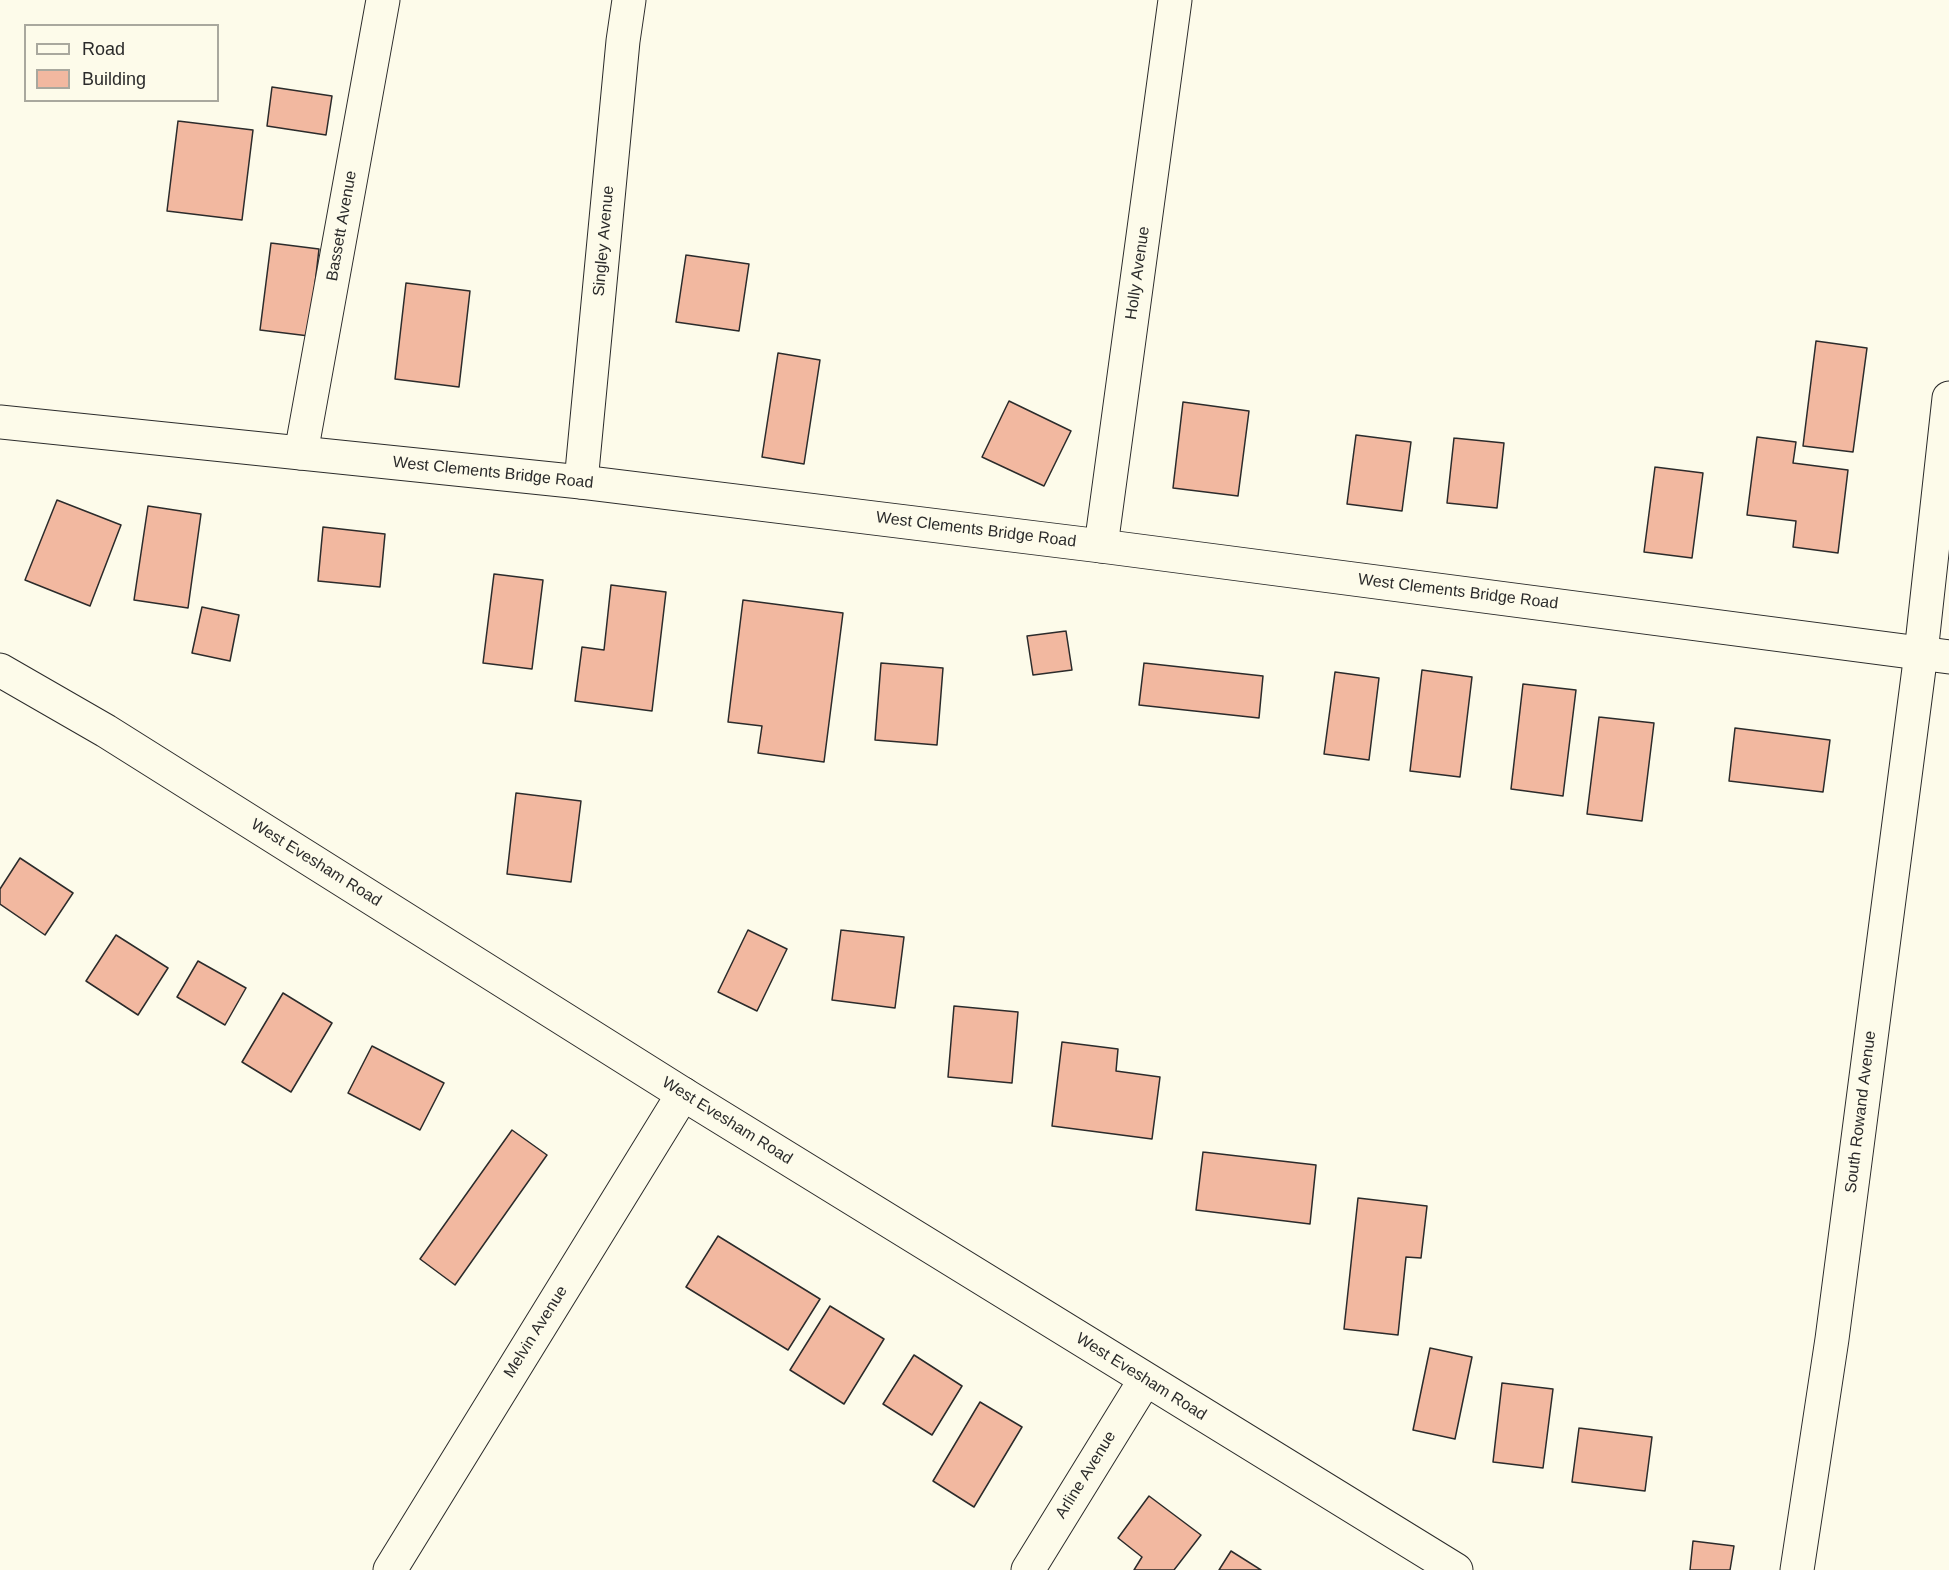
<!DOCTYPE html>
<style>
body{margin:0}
#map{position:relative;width:1949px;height:1570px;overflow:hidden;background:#fdfbea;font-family:Helvetica,sans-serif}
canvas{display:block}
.legend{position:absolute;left:24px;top:24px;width:195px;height:78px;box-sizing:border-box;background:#fdfbea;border:2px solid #a9a89e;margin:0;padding:8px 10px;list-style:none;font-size:18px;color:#2b2b2b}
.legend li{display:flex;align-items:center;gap:12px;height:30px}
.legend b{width:30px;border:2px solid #a9a89e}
</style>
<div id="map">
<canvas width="1949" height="1570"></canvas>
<ul class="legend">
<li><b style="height:8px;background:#fdfbea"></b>Road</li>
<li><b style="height:16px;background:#f2b8a0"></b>Building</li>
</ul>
</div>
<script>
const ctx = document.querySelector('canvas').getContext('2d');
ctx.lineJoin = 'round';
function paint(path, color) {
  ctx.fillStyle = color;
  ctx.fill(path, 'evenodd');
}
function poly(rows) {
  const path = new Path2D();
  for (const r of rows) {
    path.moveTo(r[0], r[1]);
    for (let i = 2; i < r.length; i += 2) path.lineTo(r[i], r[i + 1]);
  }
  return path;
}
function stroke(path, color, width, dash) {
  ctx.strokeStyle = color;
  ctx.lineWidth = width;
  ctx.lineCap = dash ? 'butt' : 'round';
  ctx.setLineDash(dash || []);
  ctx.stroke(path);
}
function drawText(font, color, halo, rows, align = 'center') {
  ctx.font = font + ' Helvetica,sans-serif';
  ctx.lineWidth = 4.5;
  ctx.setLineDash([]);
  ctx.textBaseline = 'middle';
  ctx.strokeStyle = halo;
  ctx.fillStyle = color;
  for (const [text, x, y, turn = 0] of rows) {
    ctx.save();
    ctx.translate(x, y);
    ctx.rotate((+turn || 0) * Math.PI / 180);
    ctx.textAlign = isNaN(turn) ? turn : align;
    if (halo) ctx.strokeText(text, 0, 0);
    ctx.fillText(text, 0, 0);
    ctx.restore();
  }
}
const building = poly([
 [272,87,332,96,326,135,267,126,272,87],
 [178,121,253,130,242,220,167,211,178,121],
 [271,243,319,249,309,336,260,330,271,243],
 [686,255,749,264,739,331,676,322,686,255],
 [406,283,470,291,459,387,395,379,406,283],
 [1816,341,1867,348,1853,452,1803,446,1816,341],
 [778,353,820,360,804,464,762,457,778,353],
 [1009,401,1071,431,1044,486,982,457,1009,401],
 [1183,402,1249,411,1238,496,1173,488,1183,402],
 [1356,435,1411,442,1402,511,1347,504,1356,435],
 [1757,437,1796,442,1793,463,1848,470,1838,553,1793,547,1796,521,1747,515,1757,437],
 [1454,438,1504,443,1497,508,1447,503,1454,438],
 [1655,467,1703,473,1692,558,1644,552,1655,467],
 [57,500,121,525,90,606,25,580,57,500],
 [148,506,201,514,188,608,134,600,148,506],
 [323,527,385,534,380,587,318,581,323,527],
 [494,574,543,580,532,669,483,663,494,574],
 [611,585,666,592,652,711,575,701,582,647,604,650,611,585],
 [743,600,843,613,824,762,758,753,762,726,728,722,743,600],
 [202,607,239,615,230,661,192,653,202,607],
 [1066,631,1072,670,1033,675,1027,636,1066,631],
 [881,663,943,668,937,745,875,740,881,663],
 [1144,663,1263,676,1259,718,1139,705,1144,663],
 [1422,670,1472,677,1460,777,1410,771,1422,670],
 [1335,672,1379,678,1369,760,1324,754,1335,672],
 [1523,684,1576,690,1563,796,1511,789,1523,684],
 [1599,717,1654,723,1642,821,1587,814,1599,717],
 [1735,728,1830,740,1823,792,1729,781,1735,728],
 [516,793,581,801,571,882,507,874,516,793],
 [20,858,73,893,45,935,0,904,0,889,20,858],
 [748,930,787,949,757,1011,718,992,748,930],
 [841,930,904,937,895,1008,832,1000,841,930],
 [116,935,168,968,138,1015,86,981,116,935],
 [198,961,246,988,225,1025,177,997,198,961],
 [283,993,332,1023,291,1092,242,1062,283,993],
 [954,1006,1018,1012,1012,1083,948,1077,954,1006],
 [1062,1042,1118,1049,1116,1071,1160,1077,1152,1139,1052,1126,1062,1042],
 [372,1046,444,1083,420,1130,348,1093,372,1046],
 [512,1130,547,1155,455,1285,420,1259,512,1130],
 [1203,1152,1316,1165,1310,1224,1196,1210,1203,1152],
 [1358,1198,1427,1206,1421,1258,1406,1257,1398,1335,1344,1329,1358,1198],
 [718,1236,820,1299,788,1350,686,1287,718,1236],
 [830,1306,884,1339,844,1404,790,1370,830,1306],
 [1430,1348,1472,1357,1455,1439,1413,1430,1430,1348],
 [914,1355,962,1386,932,1435,883,1404,914,1355],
 [1502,1383,1553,1389,1543,1468,1493,1462,1502,1383],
 [980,1402,1022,1427,974,1507,933,1481,980,1402],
 [1579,1428,1652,1437,1645,1491,1572,1482,1579,1428],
 [1149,1496,1201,1535,1174,1570,1134,1570,1142,1557,1118,1538,1149,1496],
 [1693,1541,1734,1546,1730,1570,1690,1570,1693,1541],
 [1231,1551,1261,1570,1219,1570,1231,1551]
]);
paint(building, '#f2b8a0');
stroke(building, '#2b2b2b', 1.5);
const street = poly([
 [301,453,383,0],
 [581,482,623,41,629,0],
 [1101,546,1175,0],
 [390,1570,683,1094],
 [1028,1570,1145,1380],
 [1797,1570,1832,1339,1921,653,1949,398]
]);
const primary = poly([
 [0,422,581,482,1101,546,1949,657],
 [0,670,106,731,683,1094,1456,1570]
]);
stroke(street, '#2b2b2b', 35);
stroke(primary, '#2b2b2b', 35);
stroke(street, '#fdfbea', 33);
stroke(primary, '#fdfbea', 33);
drawText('16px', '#2b2b2b', '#fdfbea', [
 ["Bassett Avenue",342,226,-80],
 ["Singley Avenue",604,241,-85],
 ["Holly Avenue",1138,273,-82],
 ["West Clements Bridge Road",493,473,6],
 ["West Clements Bridge Road",976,530,7],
 ["West Clements Bridge Road",1458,592,7],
 ["West Evesham Road",316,863,32],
 ["South Rowand Avenue",1861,1112,-83],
 ["West Evesham Road",727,1121,32],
 ["Melvin Avenue",536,1332,-58],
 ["West Evesham Road",1141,1377,32],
 ["Arline Avenue",1086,1475,-58]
]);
</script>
